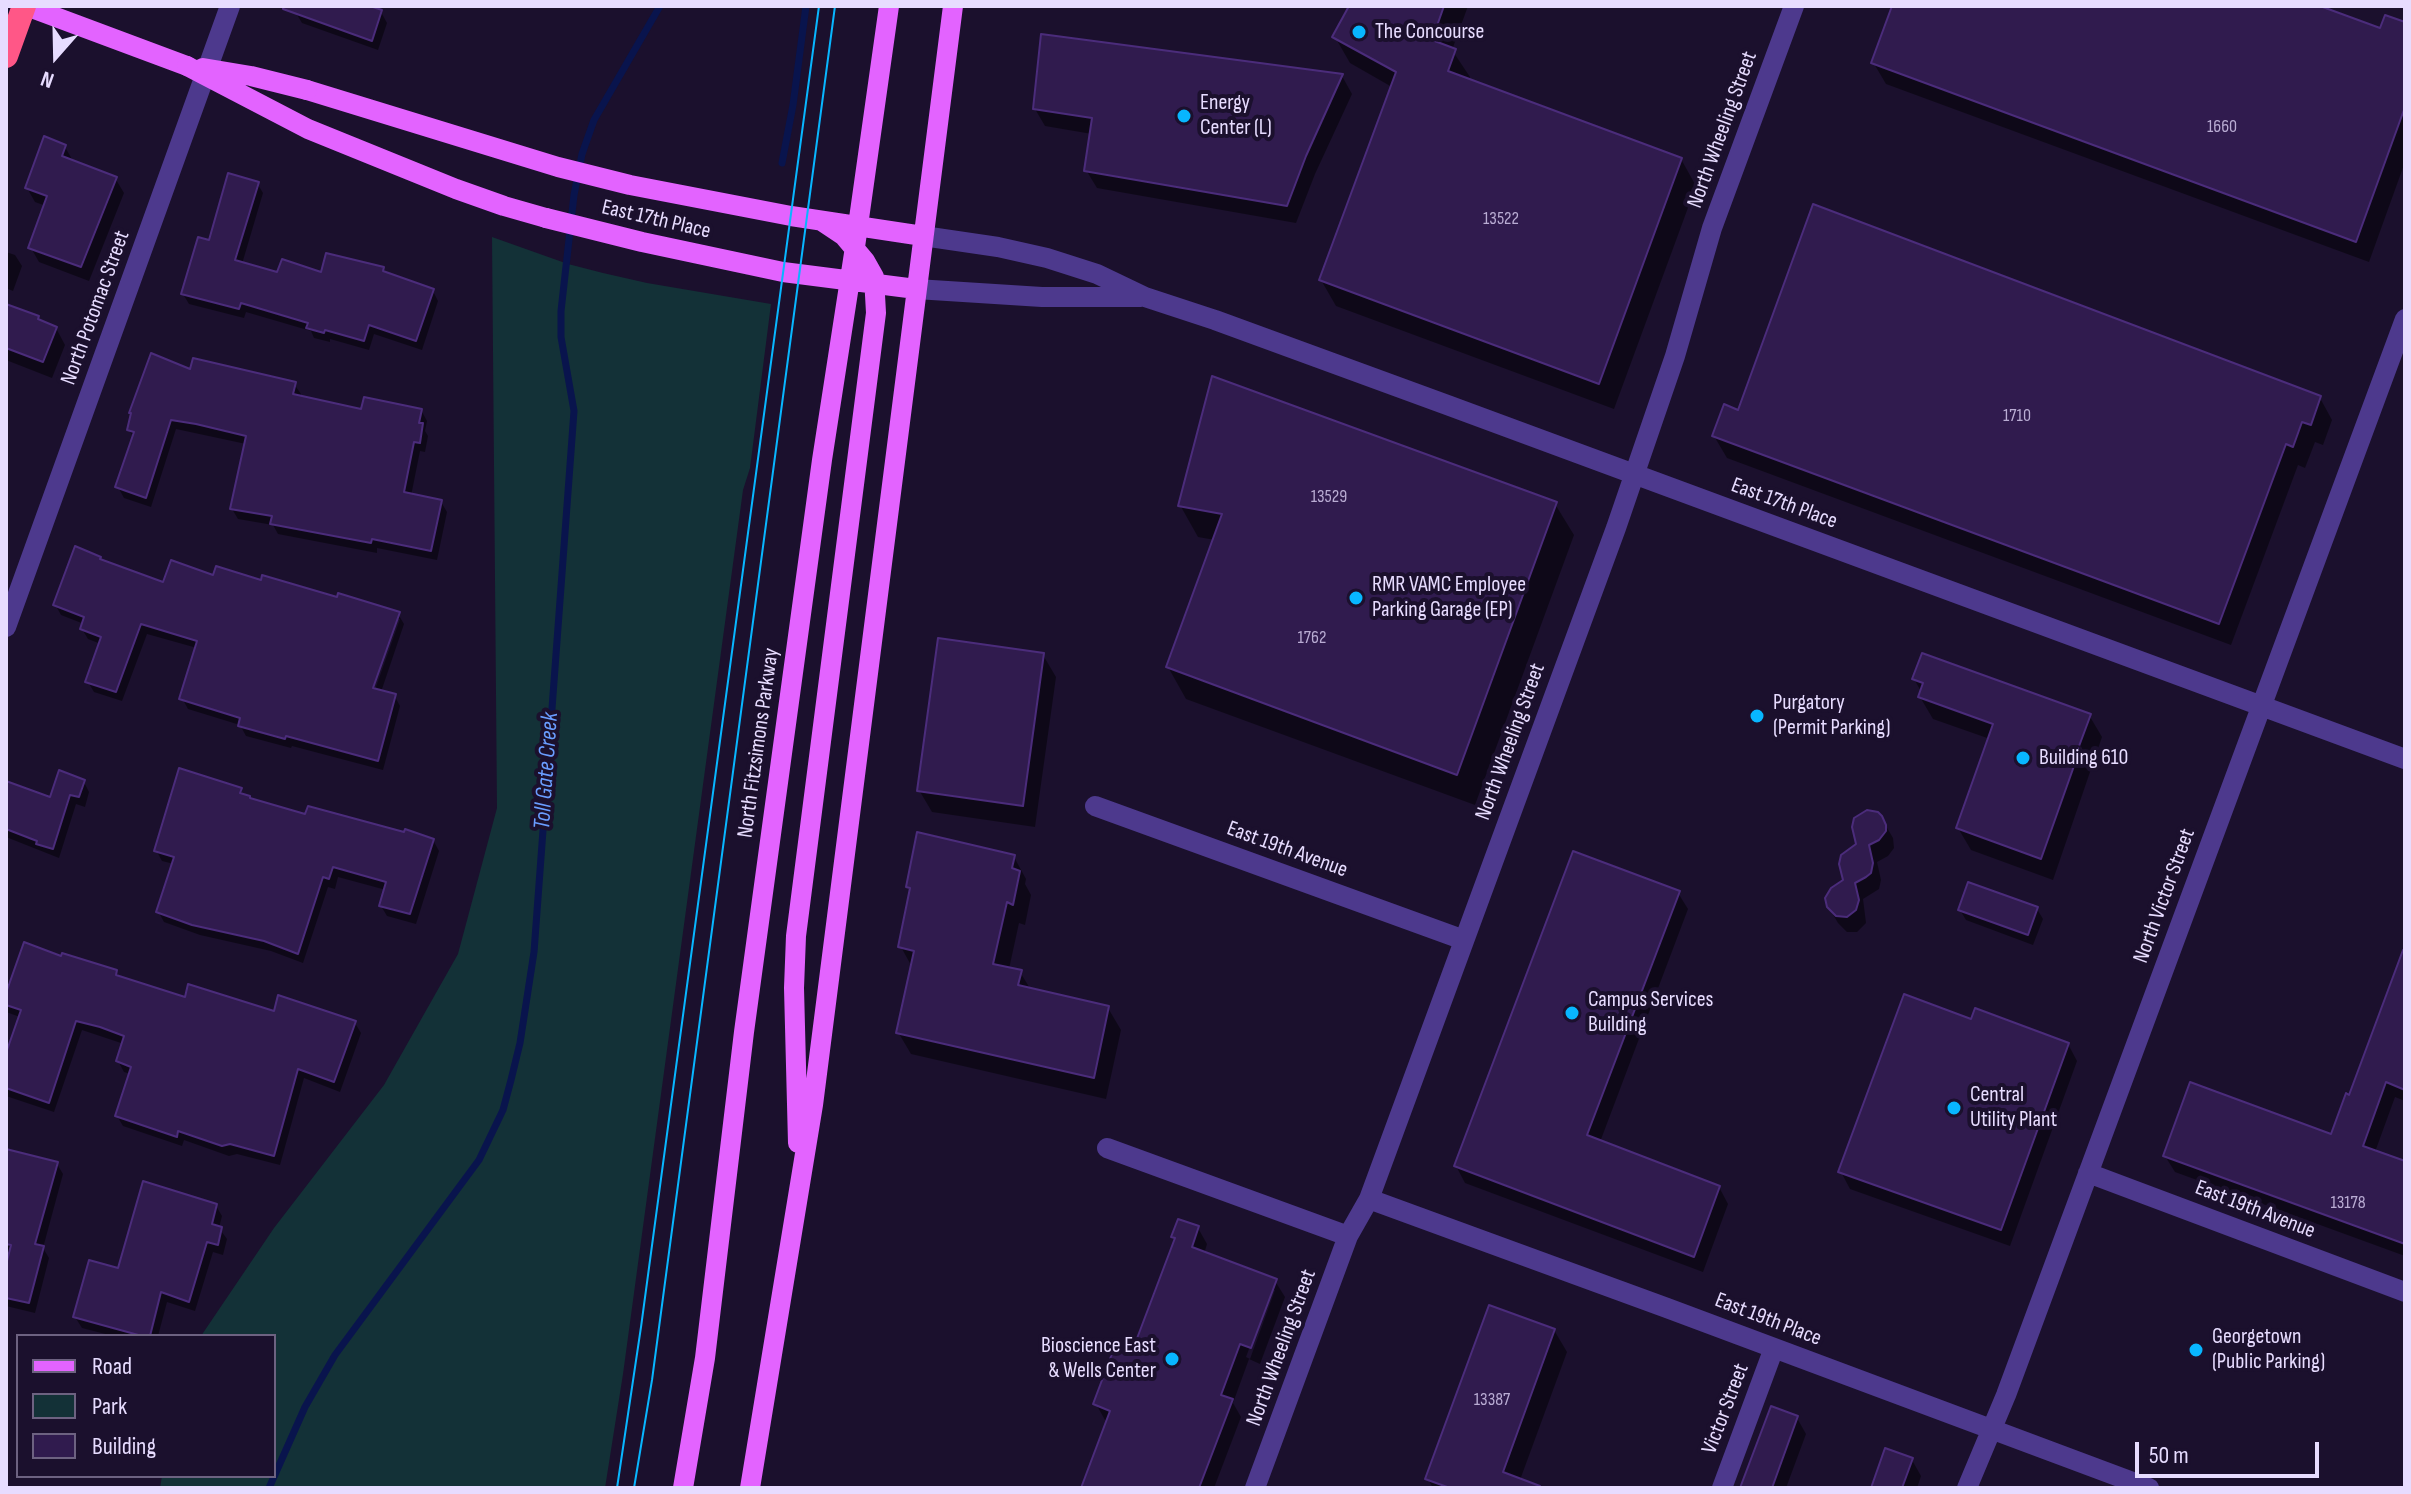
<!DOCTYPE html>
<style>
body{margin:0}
#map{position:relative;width:2411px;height:1494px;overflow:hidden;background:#1b102d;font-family:"Sofia Sans Condensed",sans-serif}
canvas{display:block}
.frame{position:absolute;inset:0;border:8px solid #e7dcff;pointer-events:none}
.legend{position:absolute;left:16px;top:1334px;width:260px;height:144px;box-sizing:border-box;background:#1b102d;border:2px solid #6d6281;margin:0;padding:10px 14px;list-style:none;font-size:24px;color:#e7dcff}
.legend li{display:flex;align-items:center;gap:16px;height:40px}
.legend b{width:40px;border:2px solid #6d6281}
.north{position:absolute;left:16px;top:16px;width:80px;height:80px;-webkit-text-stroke:6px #1b102d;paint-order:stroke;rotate:200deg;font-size:22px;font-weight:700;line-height:32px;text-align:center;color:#e7dcff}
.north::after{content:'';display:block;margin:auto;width:28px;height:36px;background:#e7dcff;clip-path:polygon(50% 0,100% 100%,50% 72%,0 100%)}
.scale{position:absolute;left:2135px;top:1442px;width:184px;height:36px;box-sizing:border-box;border:4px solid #e7dcff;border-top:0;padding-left:10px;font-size:24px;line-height:28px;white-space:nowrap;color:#e7dcff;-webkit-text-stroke:6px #1b102d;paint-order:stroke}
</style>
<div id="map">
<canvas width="2411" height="1494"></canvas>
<div class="frame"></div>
<ul class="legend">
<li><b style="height:10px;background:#e363ff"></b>Road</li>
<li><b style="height:22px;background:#133137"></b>Park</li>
<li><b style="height:22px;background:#301b4e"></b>Building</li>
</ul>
<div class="north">N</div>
<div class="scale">50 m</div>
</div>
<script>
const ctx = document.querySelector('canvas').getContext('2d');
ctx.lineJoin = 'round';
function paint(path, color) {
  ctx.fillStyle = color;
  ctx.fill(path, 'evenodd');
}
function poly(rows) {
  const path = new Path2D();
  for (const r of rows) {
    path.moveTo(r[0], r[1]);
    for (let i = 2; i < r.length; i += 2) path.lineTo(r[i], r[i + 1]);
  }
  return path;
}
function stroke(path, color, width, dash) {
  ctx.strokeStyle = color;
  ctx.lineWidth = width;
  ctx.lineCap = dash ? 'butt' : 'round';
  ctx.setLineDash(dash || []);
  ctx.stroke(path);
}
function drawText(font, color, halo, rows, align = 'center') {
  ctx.font = font + ' "Sofia Sans Condensed",sans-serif';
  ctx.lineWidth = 8;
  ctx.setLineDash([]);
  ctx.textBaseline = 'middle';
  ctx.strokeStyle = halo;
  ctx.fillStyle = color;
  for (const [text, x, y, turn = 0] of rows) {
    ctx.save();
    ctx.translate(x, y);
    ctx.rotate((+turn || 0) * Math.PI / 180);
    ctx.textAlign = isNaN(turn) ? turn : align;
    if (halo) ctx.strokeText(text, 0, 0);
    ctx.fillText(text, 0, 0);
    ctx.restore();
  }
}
paint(poly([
 [492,237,568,264,603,273,647,283,771,304,750,468,743,490,623,1374,605,1488,160,1488,162,1476,274,1476,274,1336,201,1336,274,1228,384,1085,458,954,497,808]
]), '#133137');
paint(poly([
 [298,6,364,6,381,12,387,23,378,50,302,23,296,13],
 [1351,6,1468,6,1452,50,1470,77,1469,81,1681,159,1696,186,1614,409,1336,306,1321,280,1392,87,1350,63,1335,37],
 [1894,6,2315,6,2382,31,2405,25,2405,162,2369,262,1886,84,1873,62],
 [1342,76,1352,94,1315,174,1296,223,1097,188,1086,170,1092,134,1045,126,1035,109],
 [65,147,73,161,115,178,124,193,89,281,39,262,31,248,46,206,35,202,27,188],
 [257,183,263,193,242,264,279,275,323,274,383,269,386,275,433,291,438,301,422,350,374,334,369,350,330,339,330,342,314,338,311,331,246,312,244,318,189,304,183,294,210,243],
 [6,252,15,255,22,266,13,291,6,288],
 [6,305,56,328,65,345,52,378,6,360],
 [192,371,294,384,301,394,300,398,363,411,421,410,427,421,425,431,428,436,425,452,420,451,411,496,441,502,447,512,437,560,377,548,377,553,278,534,273,525,238,519,232,509,246,444,176,429,151,507,124,498,118,487,134,438,129,430],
 [2320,398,2332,420,2323,445,2315,442,2305,468,2298,465,2231,645,1727,458,1714,436,1739,412],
 [1555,504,1574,535,1475,805,1186,699,1168,667,1215,540,1198,537,1180,505],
 [101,561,164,584,214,578,262,582,398,614,404,624,381,692,394,695,400,706,383,770,292,746,291,748,246,736,240,725,188,709,182,698,197,648,147,634,122,701,94,692,88,682,101,644,88,639,82,629,84,624,61,615,55,604],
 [395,619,400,619,372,698,368,697],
 [1043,655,1056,677,1035,827,932,812,919,790],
 [1914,679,2089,715,2102,737,2053,880,1971,850,1958,828,1990,739,1933,719,1920,697,1922,693],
 [84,782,89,792,85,807,76,804,59,858,6,837,6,783,52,800],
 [240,790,244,796,307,816,433,840,439,851,416,924,387,916,381,906,386,890,338,877,335,889,328,887,303,963,271,951,200,935,164,922,158,911,174,864,162,861,156,850],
 [1883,821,1893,838,1894,848,1888,856,1877,862,1881,880,1879,889,1863,899,1866,923,1857,932,1847,932,1838,923,1828,906,1845,881,1858,845],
 [1014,857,1026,879,1025,884,1031,895,1025,925,1019,923,1009,969,1020,972,1031,990,1108,1008,1121,1030,1106,1099,911,1054,898,1032,912,967,901,947,912,893,908,887],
 [1678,893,1688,909,1600,1142,1719,1187,1728,1204,1703,1272,1465,1183,1456,1166],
 [2037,909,2043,919,2033,945,1966,920,1960,910],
 [2405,950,2405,1101,2395,1097,2375,1152,2405,1163,2405,1256,2175,1172,2165,1156,2332,1137,2350,1097],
 [62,958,116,972,120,978,186,999,275,1014,355,1023,361,1033,340,1092,304,1078,280,1165,237,1154,229,1156,184,1140,182,1146,123,1126,117,1116,131,1074,124,1072,118,1061,124,1044,82,1030,54,1112,6,1096,6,1054,20,1017,6,1012,6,982,12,983],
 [2068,1044,2077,1061,2010,1246,1850,1189,1841,1172],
 [6,1150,57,1164,63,1174,43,1248,49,1258,35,1313,6,1306],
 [216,1206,222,1216,219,1228,227,1239,223,1255,213,1252,195,1311,167,1302,158,1336,113,1336,82,1328,75,1317,119,1271],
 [1198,1228,1207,1244,1204,1254,1275,1281,1285,1297,1260,1364,1249,1359,1233,1403,1241,1417,1214,1488,1084,1488,1108,1422,1105,1420,1096,1404,1134,1351,1176,1240,1174,1237],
 [1271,1290,1275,1290,1250,1359,1246,1357],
 [1554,1330,1567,1352,1520,1480,1525,1488,1433,1488,1428,1479],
 [1797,1418,1806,1434,1786,1488,1743,1488],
 [1912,1460,1921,1476,1917,1488,1873,1488]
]), '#0007');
stroke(poly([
 [782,163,793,105,806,6],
 [269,1488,305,1407,335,1355,479,1160,503,1110,511,1080,520,1043,534,952,574,411,561,337,561,311,574,195,582,154,594,120,660,6]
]), '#09144d', 7);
const building = poly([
 [283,6,370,6,382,10,372,41,283,9,283,6],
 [1349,6,1444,6,1432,40,1456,49,1448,71,1682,158,1599,384,1319,280,1396,72,1332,37,1349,6],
 [1892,6,2320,6,2380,28,2385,15,2405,22,2405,107,2356,242,1871,63,1892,6],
 [1041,34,1343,74,1306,156,1287,206,1084,171,1092,118,1033,109,1041,34],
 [44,136,66,145,62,156,117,177,81,267,28,248,47,196,25,188,44,136],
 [228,173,259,182,235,260,277,272,282,259,321,272,326,253,384,267,383,271,434,289,416,341,369,325,364,341,325,330,324,333,306,328,308,323,241,303,239,309,181,294,198,237,209,240,228,173],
 [1813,204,2321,396,2311,425,2302,422,2293,447,2286,444,2219,624,1712,436,1724,404,1738,410,1813,204],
 [6,304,39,316,38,319,57,327,43,362,6,348,6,304],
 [151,353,190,369,193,358,296,382,293,394,361,409,364,397,422,409,419,423,423,423,420,443,414,442,404,492,442,500,431,551,372,539,371,543,270,524,272,516,230,509,246,436,196,424,171,420,146,498,115,487,134,432,127,430,131,413,129,413,151,353],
 [1212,376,1557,502,1457,775,1166,667,1222,514,1178,506,1212,376],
 [75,546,101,557,100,559,163,582,171,560,213,575,216,566,261,580,262,575,337,597,338,593,400,612,373,688,396,694,378,761,286,736,285,739,238,726,240,718,179,699,197,641,141,624,116,692,85,682,101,637,80,629,84,617,53,605,75,546],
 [938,638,1044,653,1023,806,917,791,938,638],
 [1922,653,2091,714,2072,765,2074,766,2041,859,1956,828,1993,724,1918,697,1923,683,1912,679,1922,653],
 [179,768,242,788,240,793,250,796,250,798,305,814,308,806,404,832,405,829,434,839,410,914,379,906,386,882,333,867,329,879,323,877,298,954,264,941,192,925,156,912,174,857,154,851,179,768],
 [59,770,85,780,79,797,70,795,53,849,36,844,37,841,6,829,6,781,50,797,59,770],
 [1867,810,1878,812,1882,816,1886,825,1886,831,1879,840,1869,845,1873,863,1871,873,1866,877,1855,883,1859,900,1856,910,1847,917,1836,916,1827,907,1825,898,1831,888,1843,880,1839,864,1841,855,1856,844,1852,827,1854,818,1867,810],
 [917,832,1015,855,1012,868,1020,871,1013,905,1007,902,993,964,1022,970,1018,985,1109,1006,1094,1078,896,1033,914,951,898,947,910,888,906,887,917,832],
 [1573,851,1680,891,1587,1135,1720,1186,1694,1257,1454,1166,1573,851],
 [1968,882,2038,907,2028,935,1958,910,1968,882],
 [24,942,61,956,62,953,117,970,116,975,185,997,188,984,274,1011,278,995,356,1021,334,1082,298,1069,274,1156,230,1144,222,1146,178,1131,177,1137,115,1116,131,1067,116,1061,124,1036,100,1027,76,1021,49,1103,6,1088,6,1053,21,1010,6,1005,6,993,24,942],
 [2403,950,2405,950,2405,1090,2386,1082,2363,1146,2405,1161,2405,1244,2163,1156,2190,1082,2331,1134,2346,1093,2349,1095,2403,950],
 [1904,994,1971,1019,1975,1008,2069,1043,2001,1230,1838,1172,1904,994],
 [6,1149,58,1162,35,1244,44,1246,29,1303,6,1298,6,1265,11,1245,6,1244,6,1149],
 [143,1181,217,1204,212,1224,222,1227,218,1245,207,1242,189,1302,161,1292,150,1336,142,1336,73,1317,89,1260,118,1268,143,1181],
 [1178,1219,1199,1226,1192,1247,1277,1279,1251,1348,1240,1344,1221,1395,1233,1399,1199,1488,1081,1488,1110,1411,1093,1404,1116,1343,1133,1349,1175,1238,1171,1237,1178,1219],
 [1489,1305,1555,1329,1503,1472,1540,1486,1539,1488,1450,1488,1425,1479,1489,1305],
 [1771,1406,1798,1416,1772,1488,1740,1488,1771,1406],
 [1885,1448,1913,1458,1902,1488,1871,1488,1885,1448]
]);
paint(building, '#301b4e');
stroke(building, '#4b2c7b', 2);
stroke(poly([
 [923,236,998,247,1047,258,1097,274,1145,297,1215,320,1450,406,2405,759],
 [916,289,1042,297,1141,297],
 [6,627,230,6],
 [1095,806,1464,940],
 [1107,1148,1348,1236],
 [2088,1173,2405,1292],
 [1369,1199,1667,1308,2149,1488],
 [1255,1488,1348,1236,1369,1199,1616,528,1675,356,1712,228,1794,6],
 [1722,1488,1774,1348],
 [1967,1488,2006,1395,2405,319]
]), '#4d398d', 20);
stroke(poly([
 [26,6,187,66],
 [307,90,558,167,630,185,791,216,923,236],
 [546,218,642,242,783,272,916,289],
 [798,1143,794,988,796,936,876,313,874,277,865,261,844,236,823,222],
 [683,1488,705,1358,744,1032,822,460,855,247,889,6],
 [750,1488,813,1105,953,6]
]), '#e363ff', 20);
stroke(poly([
 [6,56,24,6]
]), '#ff5787', 24);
stroke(poly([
 [617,1488,641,1327,819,6],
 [634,1488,652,1380,835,6]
]), '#08b6ff', 2);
stroke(poly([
 [187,66,308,129,456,189,504,206,546,218],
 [203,68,251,76,307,90]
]), '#e363ff', 20);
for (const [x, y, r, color] of [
 [1359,32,8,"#08b6ff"],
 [1184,116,8,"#08b6ff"],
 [1356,598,8,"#08b6ff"],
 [1757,716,8,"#08b6ff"],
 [2023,758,8,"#08b6ff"],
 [1572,1013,8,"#08b6ff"],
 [1954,1108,8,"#08b6ff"],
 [2196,1350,8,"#08b6ff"],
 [1172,1359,8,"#08b6ff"]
]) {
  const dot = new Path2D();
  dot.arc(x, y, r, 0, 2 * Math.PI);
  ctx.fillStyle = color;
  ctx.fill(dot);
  stroke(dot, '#1b102d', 3);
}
drawText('18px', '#b9acd3', null, [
 ["1660",2222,127],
 ["13522",1501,219],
 ["1710",2017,416],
 ["13529",1329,497],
 ["1762",1312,638],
 ["13178",2348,1203],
 ["13387",1492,1400]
]);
drawText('22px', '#e7dcff', '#1b102d', [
 ["The Concourse",1375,32],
 ["Energy",1200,103],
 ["Center (L)",1200,128],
 ["RMR VAMC Employee",1372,585],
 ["Parking Garage (EP)",1372,610],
 ["Purgatory",1773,703],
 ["(Permit Parking)",1773,728],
 ["Building 610",2039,758],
 ["Campus Services",1588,1000],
 ["Building",1588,1025],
 ["Central",1970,1095],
 ["Utility Plant",1970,1120],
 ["Georgetown",2212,1337],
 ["(Public Parking)",2212,1362],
 ["Bioscience East",1156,1346,"right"],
 ["& Wells Center",1156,1371,"right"]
], 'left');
drawText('22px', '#e7dcff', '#1b102d', [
 ["North Wheeling Street",1723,130,-70],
 ["East 17th Place",656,220,13],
 ["North Potomac Street",96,308,-70],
 ["East 17th Place",1784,504,20],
 ["North Wheeling Street",1511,742,-70],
 ["North Fitzsimons Parkway",759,743,-82],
 ["East 19th Avenue",1287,850,20],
 ["North Victor Street",2165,896,-70],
 ["East 19th Avenue",2255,1210,21],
 ["East 19th Place",1768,1320,21],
 ["North Wheeling Street",1282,1348,-70],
 ["Victor Street",1726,1409,-69]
]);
drawText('italic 24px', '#6a9dff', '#1b102d', [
 ["Toll Gate Creek",547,771,-86]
]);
</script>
